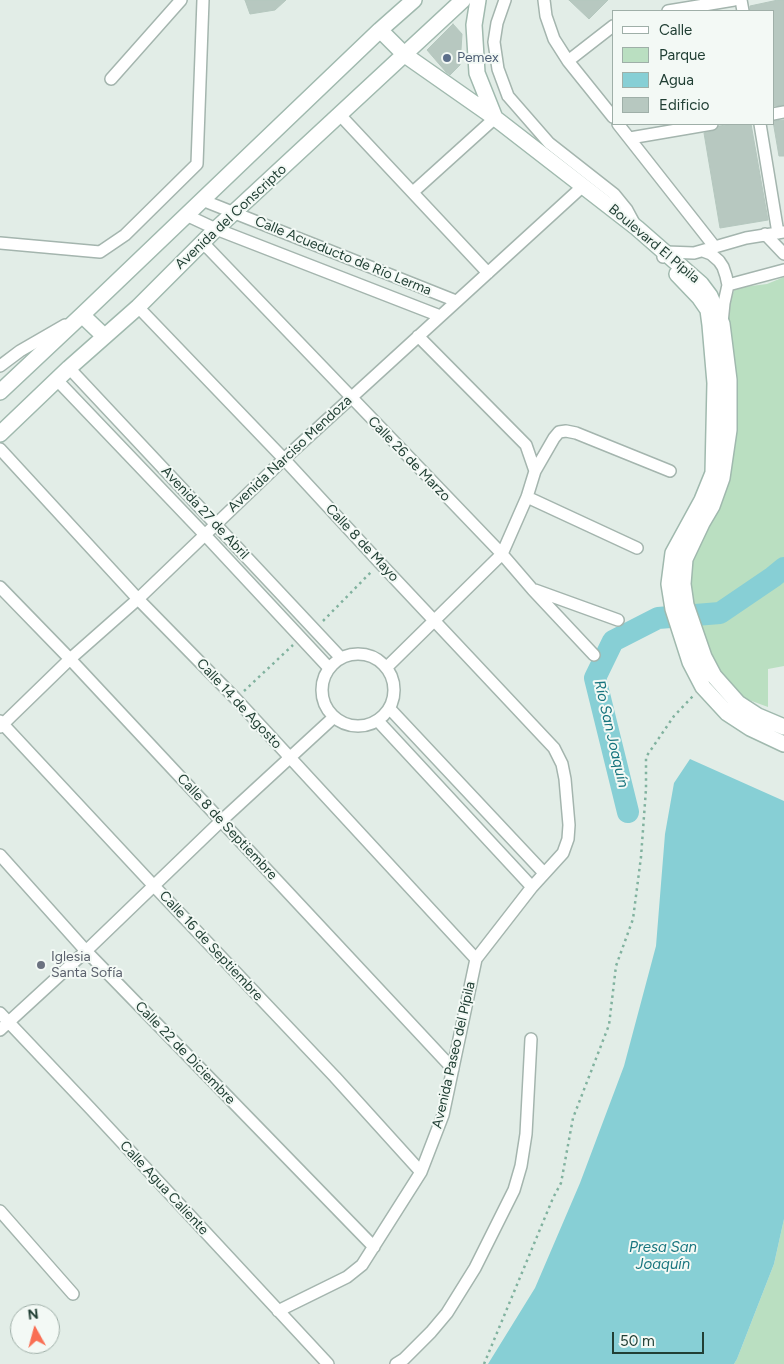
<!DOCTYPE html>
<meta charset="utf-8">
<style>
body{margin:0}
#map{position:relative;width:784px;height:1364px;overflow:hidden;background:#e2ede7;font-family:Figtree,sans-serif}
canvas{display:block}
.legend{position:absolute;left:612px;top:10px;width:162px;height:115px;box-sizing:border-box;background:#f3f9f5;border:1px solid #9fafa8;margin:0;padding:6px 9px;list-style:none;font-size:15px;color:#213f34}
.legend li{display:flex;align-items:center;gap:10px;height:25px}
.legend b{width:25px;border:1px solid #9fafa8}
.north{position:absolute;left:10px;top:1304px;width:50px;height:50px;box-sizing:border-box;background:#f3f9f5;border:1px solid #9fafa8;border-radius:50%;rotate:353deg;font-size:14px;font-weight:700;line-height:20px;text-align:center;color:#213f34}
.north::after{content:'';display:block;margin:auto;width:18px;height:22px;background:#f96f54;clip-path:polygon(50% 0,100% 100%,50% 72%,0 100%)}
.scale{position:absolute;left:612px;top:1332px;width:92px;height:22px;box-sizing:border-box;border:2px solid #213f34;border-top:0;padding-left:6px;font-size:15px;line-height:18px;white-space:nowrap;color:#213f34;-webkit-text-stroke:4px #f3f9f5;paint-order:stroke}
</style>
<div id="map">
<canvas width="784" height="1364"></canvas>
<ul class="legend">
<li><b style="height:6px;background:#fff"></b>Calle</li>
<li><b style="height:14px;background:#badfc1"></b>Parque</li>
<li><b style="height:14px;background:#87cfd5"></b>Agua</li>
<li><b style="height:14px;background:#b7c8c0"></b>Edificio</li>
</ul>
<div class="north">N</div>
<div class="scale">50 m</div>
</div>
<script>
const ctx = document.querySelector('canvas').getContext('2d');
ctx.lineJoin = 'round';
function paint(path, color) {
  ctx.fillStyle = color;
  ctx.fill(path, 'evenodd');
}
function poly(rows) {
  const path = new Path2D();
  for (const r of rows) {
    if (r.length === 3) {
      path.moveTo(r[0] + r[2], r[1]);
      path.arc(r[0], r[1], r[2], 0, 2 * Math.PI);
      continue;
    }
    path.moveTo(r[0], r[1]);
    for (let i = 2; i < r.length; i += 2) path.lineTo(r[i], r[i + 1]);
  }
  return path;
}
function stroke(path, color, width, dash) {
  ctx.strokeStyle = color;
  ctx.lineWidth = width;
  ctx.lineCap = dash ? 'butt' : 'round';
  ctx.setLineDash(dash || []);
  ctx.stroke(path);
}
function drawText(font, color, halo, rows, align = 'center') {
  ctx.font = font + ' Figtree,sans-serif';
  ctx.lineWidth = 4;
  ctx.setLineDash([]);
  ctx.textBaseline = 'middle';
  ctx.strokeStyle = halo;
  ctx.fillStyle = color;
  for (const [text, x, y, turn = 0] of rows) {
    ctx.save();
    ctx.translate(x, y);
    ctx.rotate((+turn || 0) * Math.PI / 180);
    ctx.textAlign = isNaN(turn) ? turn : align;
    if (halo) ctx.strokeText(text, 0, 0);
    ctx.fillText(text, 0, 0);
    ctx.restore();
  }
}
paint(poly([
 [784,277,784,666,768,669,768,707,738,696,707,657,688,593,691,553,723,488,727,309,735,288,767,284],
 [784,1219,784,1364,734,1364,737,1359,774,1264]
]), '#badfc1');
paint(poly([
 [690,759,784,801,784,1219,774,1264,737,1359,734,1364,488,1364,535,1288,580,1183,624,1066,656,946,665,834,674,783]
]), '#87cfd5');
stroke(poly([
 [628,812,595,678,613,641,658,618,720,613,773,577,784,568]
]), '#87cfd5', 22);
const building = poly([
 [245,0,286,0,275,10,250,14,245,0],
 [569,0,608,0,589,19,569,0],
 [778,0,784,0,784,105,773,106,773,11,750,11,750,6,778,0],
 [453,24,462,34,460,65,450,75,446,72,427,50,453,24],
 [784,120,784,156,779,156,773,121,784,120],
 [733,124,751,124,768,220,720,228,704,133,716,130,719,126,733,124]
]);
paint(building, '#b7c8c0');
stroke(building, '#b4c7be', 1);
const street = poly([
 [505,0,497,23,494,42,498,69,508,96,549,143,614,194,627,210,634,223],
 [544,0,546,16,554,39,568,61,613,117],
 [741,0,743,11],
 [668,11,734,0],
 [568,61,613,26],
 [111,79,181,0],
 [773,114,784,112],
 [340,115,488,273],
 [618,124,714,246],
 [760,124,778,233],
 [630,138,712,124],
 [413,192,495,118],
 [202,200,456,301],
 [186,215,216,229,440,316],
 [765,234,784,254],
 [0,243,100,252,125,235,197,164,203,0],
 [202,243,209,249,502,554,533,590,594,655],
 [703,251,711,254,719,261,723,267,726,276,728,285,724,303,722,323],
 [663,257,666,252,694,253,746,238,784,232],
 [728,285,784,270],
 [138,307,284,459,380,563,554,748,562,764,565,779,569,825,568,839,563,853,532,887,476,959,443,1115,421,1172,362,1265,347,1277,278,1311],
 [418,336,526,445,535,471],
 [0,366,20,351,65,325],
 [69,368,341,658],
 [56,379,205,535,329,668],
 [0,449,138,599,235,698,476,959],
 [527,497,637,548],
 [0,587,70,659,453,1069],
 [535,590,618,620],
 [358,690,36],
 [387,667,502,554,527,497,535,471,554,438,559,432,566,431,576,433,670,471],
 [390,709,544,873],
 [0,721,153,885,335,1077,421,1172],
 [378,721,532,887],
 [0,727,70,659,138,599,284,459,583,186],
 [0,855,86,951,374,1247],
 [0,1013,90,1108,328,1364],
 [0,1030,86,951,221,821,334,717],
 [0,1211,73,1294],
 [396,1364,404,1359,431,1332,447,1313,475,1268,514,1190,521,1166,526,1134,531,1039]
]);
const secondary = poly([
 [478,0,474,25,477,73,495,118],
 [380,30,405,55,495,118,637,228,701,284,710,296,722,324,729,380,729,430,722,478,712,506,702,523,685,559,683,584,686,605,704,657,714,676,738,703,758,716,784,727],
 [677,274,699,297,708,310,710,325,715,383,713,473,702,500,673,553,669,584,673,609,690,662,703,687,727,713,750,728,784,744],
 [82,315,104,336],
 [0,392,82,315,380,30,414,0],
 [0,434,69,368,138,307,216,229,463,0]
]);
stroke(street, '#a4b5ae', 14);
stroke(secondary, '#a0b9ae', 18);
stroke(poly([
 [323,621,373,570],
 [244,691,293,645],
 [484,1364,553,1198,561,1183,573,1118,609,1025,616,966,633,919,641,857,646,789,646,757,674,716,694,695]
]), '#81b29f', 2.5, [2.5, 4]);
stroke(street, '#fff', 11);
stroke(secondary, '#fff', 15);
for (const [x, y, r, color] of [
 [447,58,5,"#5c6f8a"],
 [41,965,5,"#6b7280"]
]) {
  const dot = new Path2D();
  dot.arc(x, y, r, 0, 2 * Math.PI);
  ctx.fillStyle = color;
  ctx.fill(dot);
  stroke(dot, '#f3f9f5', 2);
}
drawText('14px', '#4e5e75', '#f3f9f5', [
 ["Pemex",457,58]
], 'left');
drawText('14px', '#213f34', '#f3f9f5', [
 ["Avenida del Conscripto",231,217,-43],
 ["Boulevard El Pípila",654,244,40],
 ["Calle Acueducto de Río Lerma",343,256,22],
 ["Avenida Narciso Mendoza",290,454,-43],
 ["Calle 26 de Marzo",409,459,46],
 ["Avenida 27 de Abril",205,513,47],
 ["Calle 8 de Mayo",362,543,47],
 ["Calle 14 de Agosto",239,704,47],
 ["Calle 8 de Septiembre",227,827,47],
 ["Calle 16 de Septiembre",211,946,47],
 ["Calle 22 de Diciembre",185,1053,46],
 ["Avenida Paseo del Pípila",454,1055,-77],
 ["Calle Agua Caliente",164,1188,47]
]);
drawText('14px', '#5b616d', '#f3f9f5', [
 ["Iglesia",51,957],
 ["Santa Sofía",51,973]
], 'left');
drawText('italic 15px', '#18757e', '#f3f9f5', [
 ["Río San Joaquín",611,734,77],
 ["Presa San",663,1248],
 ["Joaquín",663,1265]
]);
</script>
